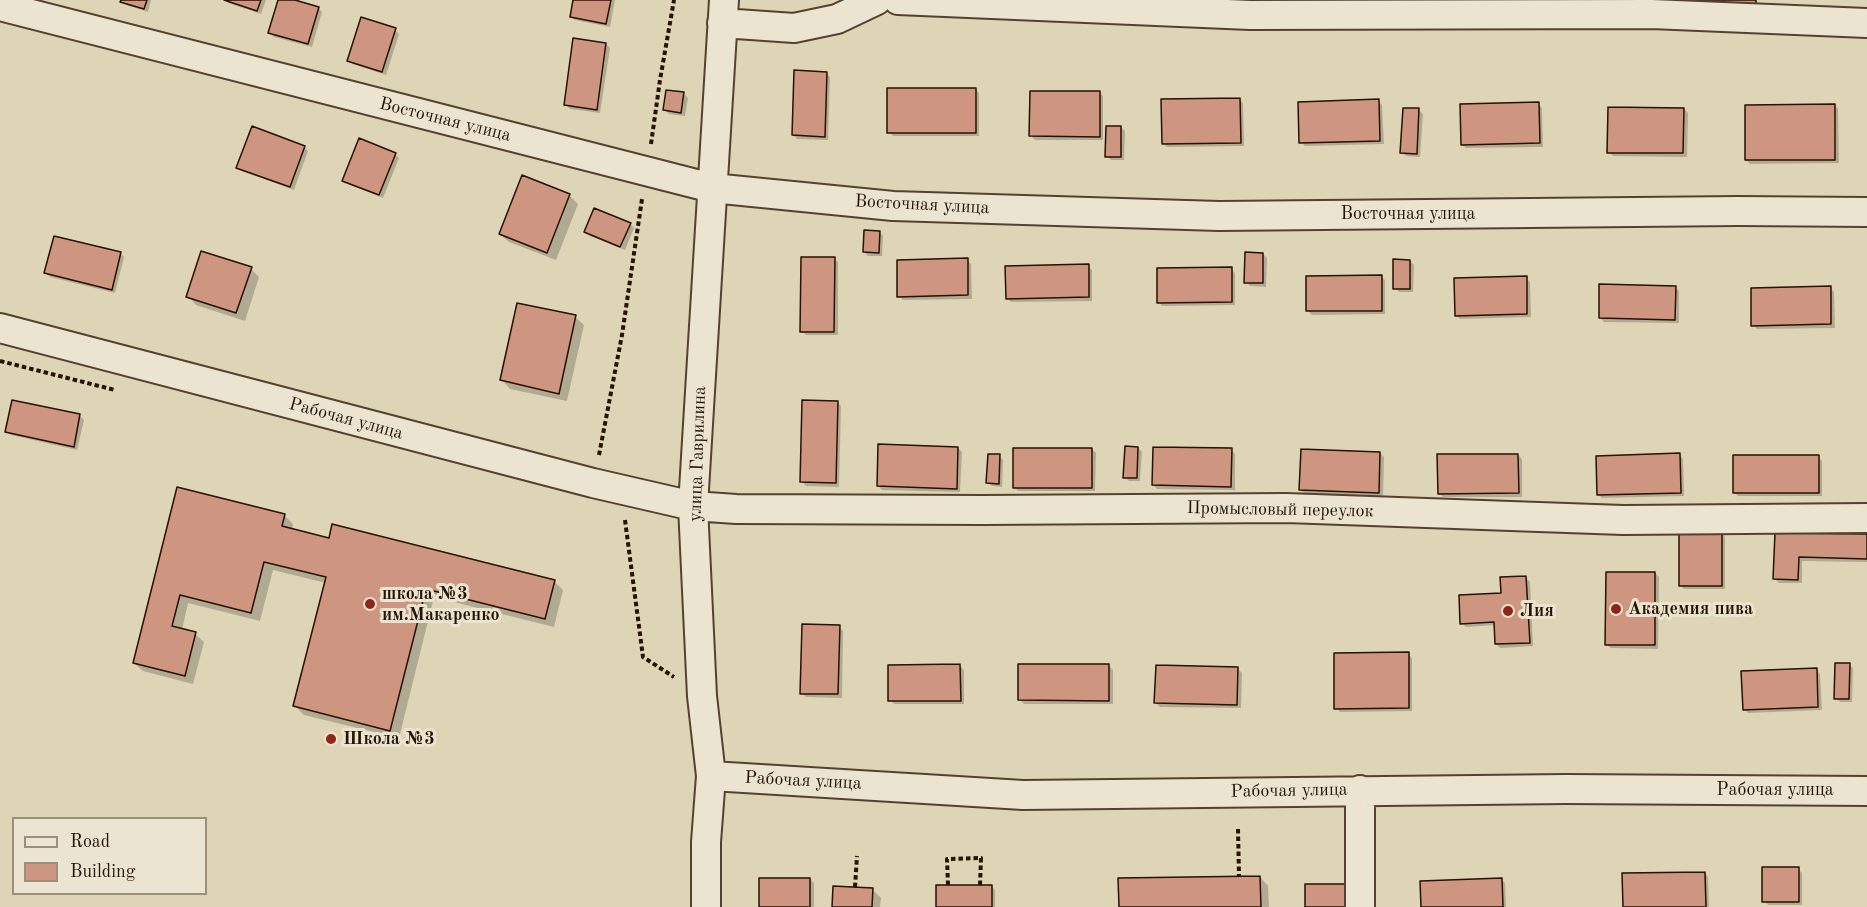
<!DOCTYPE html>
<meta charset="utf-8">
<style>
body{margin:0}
#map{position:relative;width:1867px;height:907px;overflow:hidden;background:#ded5b7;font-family:"Old Standard TT",serif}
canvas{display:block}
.legend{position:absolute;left:12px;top:817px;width:195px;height:78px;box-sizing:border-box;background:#eae4d0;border:2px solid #9c907d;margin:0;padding:8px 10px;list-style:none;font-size:18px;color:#271100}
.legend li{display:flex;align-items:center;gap:12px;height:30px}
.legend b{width:30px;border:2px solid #9c907d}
</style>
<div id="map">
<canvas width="1867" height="907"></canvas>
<ul class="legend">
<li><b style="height:8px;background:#eae4d0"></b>Road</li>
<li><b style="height:16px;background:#ce9580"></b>Building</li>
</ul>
</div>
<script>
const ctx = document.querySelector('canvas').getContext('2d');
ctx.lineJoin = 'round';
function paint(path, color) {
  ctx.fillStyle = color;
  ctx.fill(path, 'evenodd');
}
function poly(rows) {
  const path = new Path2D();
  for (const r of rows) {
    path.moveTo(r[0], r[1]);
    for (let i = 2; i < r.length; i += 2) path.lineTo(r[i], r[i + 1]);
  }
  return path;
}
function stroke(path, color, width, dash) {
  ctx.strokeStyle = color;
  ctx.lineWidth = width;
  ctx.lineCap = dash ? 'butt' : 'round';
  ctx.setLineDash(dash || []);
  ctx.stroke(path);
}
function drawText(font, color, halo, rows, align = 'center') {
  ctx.font = font + ' "Old Standard TT",serif';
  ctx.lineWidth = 6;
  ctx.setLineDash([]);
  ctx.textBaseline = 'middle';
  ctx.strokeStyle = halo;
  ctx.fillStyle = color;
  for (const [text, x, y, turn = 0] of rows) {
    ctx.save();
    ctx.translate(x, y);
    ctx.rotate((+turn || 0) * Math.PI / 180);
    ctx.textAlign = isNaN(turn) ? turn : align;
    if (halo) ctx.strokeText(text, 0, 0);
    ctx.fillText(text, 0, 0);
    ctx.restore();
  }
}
paint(poly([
 [122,0,151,0,148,12,126,5],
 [225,0,266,0,261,14,228,3],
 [279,0,289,0,318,8,322,12,312,47,274,37,270,33],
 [574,0,615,0,610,27,575,20,571,16],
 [395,30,399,34,386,75,353,64,349,60],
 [606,44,610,48,600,113,570,109,566,105],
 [826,73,830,77,828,140,797,139,793,135],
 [975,89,979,93,979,136,893,136,889,132],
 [1099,92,1103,96,1103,140,1035,140,1031,136],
 [684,94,688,98,685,116,669,114,665,110],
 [1239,99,1243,103,1244,146,1167,147,1163,143],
 [1378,101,1382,105,1384,144,1305,146,1301,142],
 [1538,104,1542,108,1543,147,1466,148,1462,145],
 [1834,105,1838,109,1839,163,1750,164,1746,160],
 [1684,109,1688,113,1687,157,1613,156,1609,152],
 [1419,110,1423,114,1420,157,1406,156,1402,152],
 [1121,127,1125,131,1124,160,1111,160,1107,156],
 [304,147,308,151,294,190,242,171,238,167],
 [395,154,399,158,383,198,348,184,344,180],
 [569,195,578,204,556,260,509,242,500,234],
 [630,224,634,228,625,250,590,236,586,232],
 [879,232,883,236,882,256,868,256,864,252],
 [120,253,124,257,115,293,50,277,46,273],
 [1263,254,1267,258,1266,287,1250,286,1246,282],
 [834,259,838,262,838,335,806,335,802,331],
 [967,260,971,264,972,299,903,300,899,296],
 [1410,261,1414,265,1413,292,1399,292,1395,288],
 [1088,266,1092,270,1092,301,1011,302,1007,298],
 [251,269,259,277,245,321,196,305,188,296],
 [1231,269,1235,273,1235,305,1162,306,1159,302],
 [1381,277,1385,280,1385,314,1312,315,1308,311],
 [1526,278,1530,282,1531,317,1460,319,1456,315],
 [1675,287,1679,291,1679,323,1604,322,1600,318],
 [1830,288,1834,292,1835,328,1757,329,1753,325],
 [575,317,584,325,567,401,510,389,502,380],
 [837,402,841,406,839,487,806,486,802,482],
 [80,416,84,420,77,450,11,435,7,432],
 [958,448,962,452,960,492,882,490,878,486],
 [1138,448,1142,452,1140,481,1129,481,1125,477],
 [1092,449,1096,453,1095,491,1018,491,1014,487],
 [1231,450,1235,454,1235,490,1157,489,1153,485],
 [1380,453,1384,457,1383,496,1305,494,1301,490],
 [1518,455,1522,459,1522,497,1443,497,1439,493],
 [1679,455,1683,459,1684,496,1602,498,1598,494],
 [999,456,1003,460,1002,487,992,486,988,483],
 [1818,457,1822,461,1822,496,1738,496,1734,492],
 [178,489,284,515,293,524,292,530,330,540,554,581,563,590,554,627,434,597,399,738,304,715,295,706,326,583,273,570,260,621,188,603,182,630,195,634,204,642,193,684,143,671,134,663],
 [1722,533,1725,537,1725,589,1684,589,1680,585],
 [1776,534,1867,536,1867,562,1802,561,1802,583,1779,583,1775,579],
 [1655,573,1659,577,1658,649,1611,648,1607,645],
 [1526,578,1530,582,1533,646,1500,648,1496,644,1495,625,1466,627,1462,623],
 [839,627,843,631,842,698,806,697,802,693],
 [1408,654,1412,658,1412,711,1340,712,1336,708],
 [1849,665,1853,668,1852,702,1840,702,1836,698],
 [960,666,964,670,964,704,894,704,890,700],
 [1109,666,1113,670,1113,704,1024,704,1020,700],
 [1238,669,1242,673,1241,708,1160,707,1156,703],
 [1816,670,1820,674,1822,710,1748,713,1744,709],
 [1798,869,1802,873,1802,905,1768,905,1764,901],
 [1705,873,1708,877,1709,907,1624,907],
 [1260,877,1268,886,1269,907,1120,907],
 [810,879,814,883,814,907,761,907],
 [1501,879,1505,883,1506,907,1423,907],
 [991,886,995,890,995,907,937,907],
 [872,889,881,898,880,907,834,907]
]), '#0003');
const building = poly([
 [121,0,147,0,144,9,120,2,121,0],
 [224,0,261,0,257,11,224,0],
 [278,0,295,0,319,7,308,44,268,33,278,0],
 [573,0,611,0,606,24,570,17,573,0],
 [1685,0,1756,0,1756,8,1685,6,1685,0],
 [361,17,396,28,382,72,347,61,361,17],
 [573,38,606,43,597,110,564,105,573,38],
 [794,70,827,72,825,137,792,135,794,70],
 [887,88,976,88,976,133,887,133,887,88],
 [666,90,684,92,681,113,663,110,666,90],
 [1030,91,1100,91,1100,137,1029,136,1030,91],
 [1240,98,1241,143,1162,144,1161,99,1240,98],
 [1379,99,1380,141,1299,143,1298,102,1379,99],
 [1539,102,1540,143,1461,145,1460,104,1539,102],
 [1835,104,1835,160,1745,160,1745,105,1835,104],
 [1608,107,1684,108,1683,153,1607,153,1608,107],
 [1403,108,1419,108,1417,154,1400,153,1403,108],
 [252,126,305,146,290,187,236,168,252,126],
 [1106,126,1121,126,1121,157,1105,157,1106,126],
 [359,138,396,153,379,195,342,181,359,138],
 [522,175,570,194,547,253,499,234,522,175],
 [594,208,631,223,620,247,584,232,594,208],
 [864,230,880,231,879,253,863,252,864,230],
 [54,236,121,252,112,290,44,273,54,236],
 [201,251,252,267,236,313,186,297,201,251],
 [1245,252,1263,253,1263,283,1244,283,1245,252],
 [801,257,835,257,834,332,800,332,801,257],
 [968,258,968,295,897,297,897,260,968,258],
 [1393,259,1410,260,1410,289,1393,289,1393,259],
 [1089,264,1089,297,1006,299,1005,266,1089,264],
 [1232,267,1232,302,1157,303,1157,268,1232,267],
 [1382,275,1382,311,1306,311,1306,276,1382,275],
 [1527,276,1527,314,1455,316,1454,278,1527,276],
 [1599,284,1676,286,1675,320,1599,318,1599,284],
 [1831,286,1831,324,1751,326,1751,288,1831,286],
 [517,303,576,315,559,394,500,380,517,303],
 [12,400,80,414,74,447,5,432,12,400],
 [802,400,838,401,836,483,800,482,802,400],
 [878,444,958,447,957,489,877,486,878,444],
 [1125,446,1138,447,1137,478,1123,478,1125,446],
 [1153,447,1232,448,1231,487,1152,485,1153,447],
 [1013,448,1092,448,1092,488,1013,488,1013,448],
 [1301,449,1380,452,1379,493,1299,490,1301,449],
 [1680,453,1681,493,1597,495,1596,456,1680,453],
 [988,454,1000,454,999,484,986,483,988,454],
 [1437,454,1518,454,1519,493,1438,494,1437,454],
 [1733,455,1819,455,1819,493,1733,493,1733,455],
 [177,487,285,514,282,526,329,538,332,524,555,580,545,619,426,589,390,731,293,706,326,577,264,562,251,613,180,595,172,626,196,632,185,676,133,663,177,487],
 [1679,531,1722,531,1722,586,1679,586,1679,531],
 [1775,533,1867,534,1867,559,1799,557,1798,580,1773,579,1775,533],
 [1606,572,1655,572,1655,645,1605,645,1606,572],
 [1526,576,1530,643,1495,644,1494,622,1460,624,1459,595,1501,593,1500,577,1526,576],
 [802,624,840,625,838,694,800,694,802,624],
 [1409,652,1409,708,1334,709,1334,653,1409,652],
 [1835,663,1850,663,1849,699,1834,699,1835,663],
 [960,664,961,701,888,701,888,665,960,664],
 [1018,664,1109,664,1109,701,1018,700,1018,664],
 [1156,665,1238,667,1237,705,1154,703,1156,665],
 [1817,668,1818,707,1743,710,1741,671,1817,668],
 [1762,867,1799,867,1799,902,1762,902,1762,867],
 [1705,872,1706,907,1623,907,1622,873,1705,872],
 [1260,876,1261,907,1119,907,1118,878,1260,876],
 [759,878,810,878,810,907,759,907,759,878],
 [1502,878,1503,907,1421,907,1420,881,1502,878],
 [1305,884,1345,884,1345,907,1305,907,1305,884],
 [936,885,992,885,992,907,936,907,936,885],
 [833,886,873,888,872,907,832,907,833,886]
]);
paint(building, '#ce9580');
stroke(building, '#271100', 1.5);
const minor = poly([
 [898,0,1250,15,1651,14,1867,23],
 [0,6,712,188,893,206,1219,216,1738,211,1867,212],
 [722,23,794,28,837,19,877,0],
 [0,328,593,483,693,506,736,509,983,510,1286,508,1623,520,1867,518],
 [711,776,1023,795,1566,789,1867,791],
 [1360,790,1360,907],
 [706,907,706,842,711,776,702,696,693,506,724,0]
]);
stroke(minor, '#55422e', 32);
stroke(poly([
 [651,144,660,80,674,0],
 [0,361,115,390],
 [599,455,622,335,642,199],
 [625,520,643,657,674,677],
 [1238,829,1239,876],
 [948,885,947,859,981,858,980,885],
 [855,887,857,856]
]), '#271100', 4, [4.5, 3]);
stroke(minor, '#eae4d0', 28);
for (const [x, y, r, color] of [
 [370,604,6,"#8f2418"],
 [1616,609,6,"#8f2418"],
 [1508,611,6,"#8f2418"],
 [331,739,6,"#8f2418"]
]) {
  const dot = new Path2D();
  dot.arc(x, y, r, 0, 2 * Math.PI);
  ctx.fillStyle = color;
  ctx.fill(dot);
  stroke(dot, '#eae4d0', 2);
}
drawText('18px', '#271100', '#eae4d0', [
 ["Восточная улица",445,120,14],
 ["Восточная улица",922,205,3],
 ["Восточная улица",1408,214],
 ["Рабочая улица",346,419,15],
 ["улица Гаврилина",698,454,-88],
 ["Промысловый переулок",1280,510,1],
 ["Рабочая улица",803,781,3],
 ["Рабочая улица",1775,790],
 ["Рабочая улица",1289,791,-1]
]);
drawText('bold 18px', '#271100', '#eae4d0', [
 ["школа №3",382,594],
 ["им.Макаренко",382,615],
 ["Академия пива",1628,609],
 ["Лия",1520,611],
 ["Школа №3",343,739]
], 'left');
</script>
